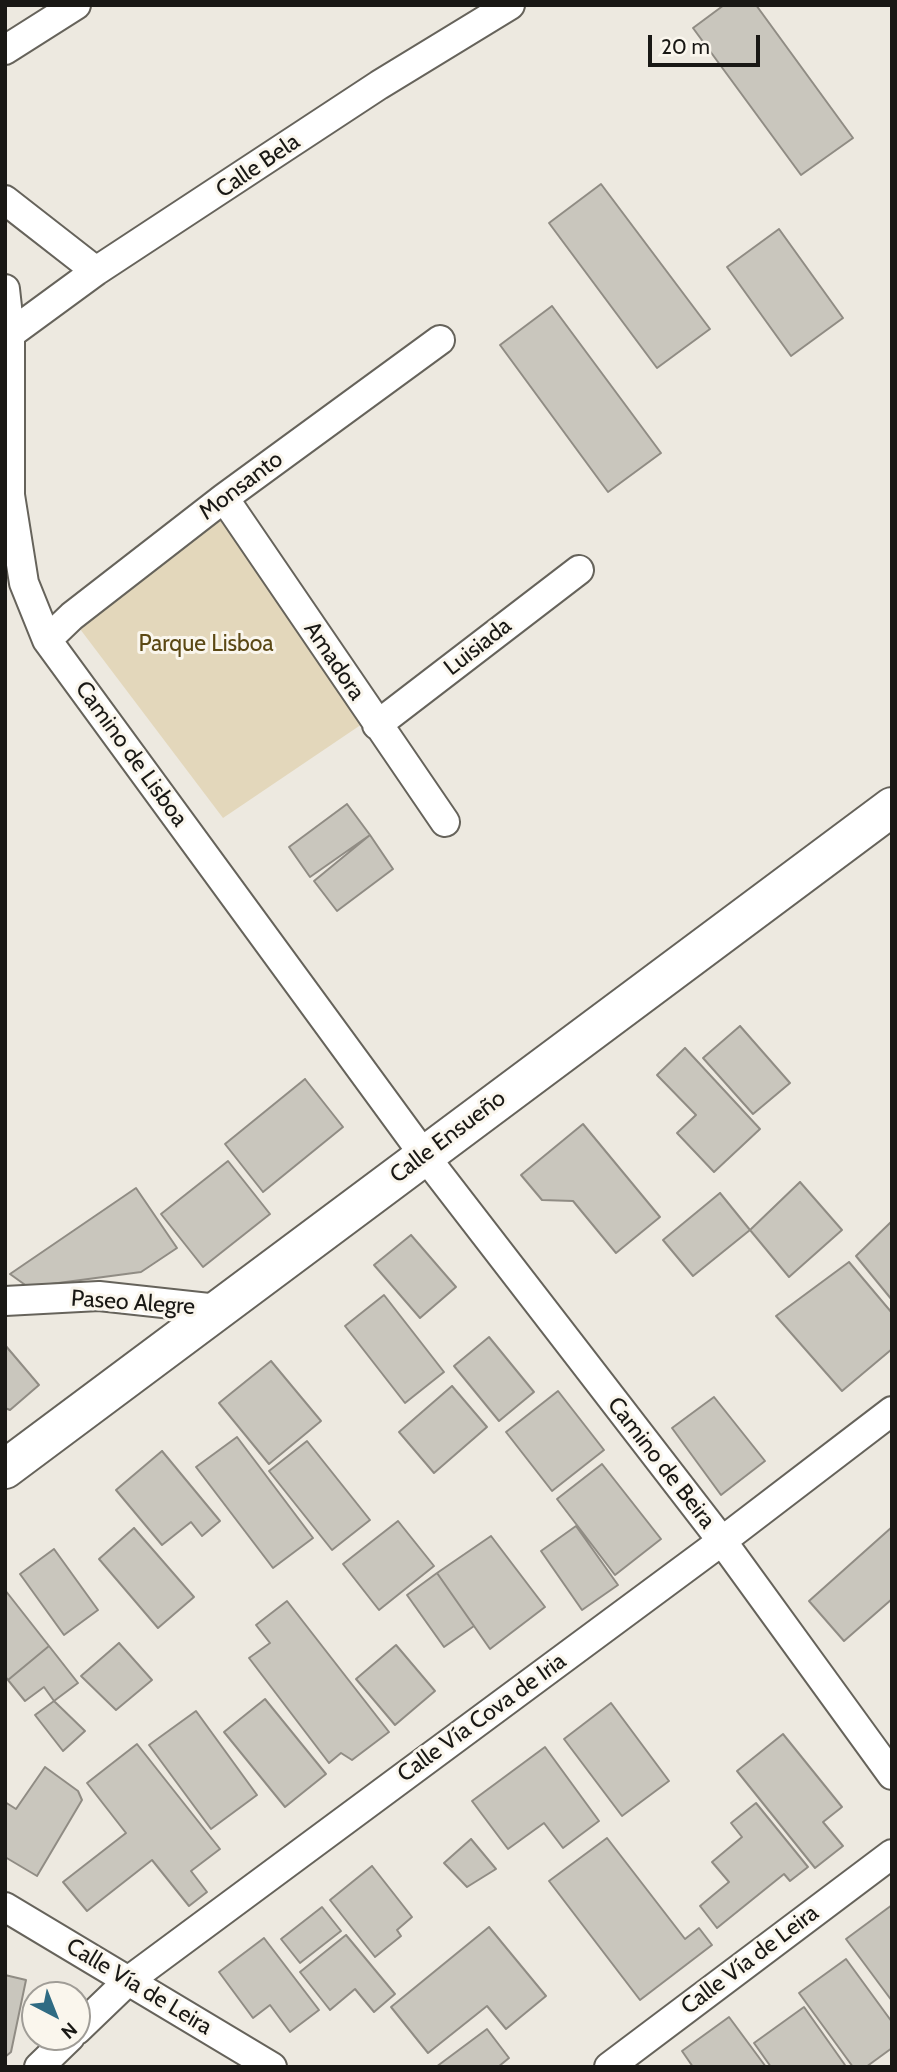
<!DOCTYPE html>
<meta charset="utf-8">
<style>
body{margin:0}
#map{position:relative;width:897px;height:2072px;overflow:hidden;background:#ede9e0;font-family:Cabin,sans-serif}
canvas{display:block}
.frame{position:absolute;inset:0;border:7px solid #191815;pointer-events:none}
.north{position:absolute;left:21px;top:1981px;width:70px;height:70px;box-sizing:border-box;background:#faf6ed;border:2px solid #a09d97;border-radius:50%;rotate:138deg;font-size:19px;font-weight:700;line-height:28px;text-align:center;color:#191815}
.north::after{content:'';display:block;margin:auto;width:24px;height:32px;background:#2f6b83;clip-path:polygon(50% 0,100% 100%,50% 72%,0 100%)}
.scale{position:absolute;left:648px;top:35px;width:112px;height:32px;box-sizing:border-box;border:4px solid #191815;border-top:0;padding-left:9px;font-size:21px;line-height:24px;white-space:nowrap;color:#191815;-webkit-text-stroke:5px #faf6ed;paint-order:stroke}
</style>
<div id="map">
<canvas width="897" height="2072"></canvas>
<div class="frame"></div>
<div class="north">N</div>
<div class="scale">20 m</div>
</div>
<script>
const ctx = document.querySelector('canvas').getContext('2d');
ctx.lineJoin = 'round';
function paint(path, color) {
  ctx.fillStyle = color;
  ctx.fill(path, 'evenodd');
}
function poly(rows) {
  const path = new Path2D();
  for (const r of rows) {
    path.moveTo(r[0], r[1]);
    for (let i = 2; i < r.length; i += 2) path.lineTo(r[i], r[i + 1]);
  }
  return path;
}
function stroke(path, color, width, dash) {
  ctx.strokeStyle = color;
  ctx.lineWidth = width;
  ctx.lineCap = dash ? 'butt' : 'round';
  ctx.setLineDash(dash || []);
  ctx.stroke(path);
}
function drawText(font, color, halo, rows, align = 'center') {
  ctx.font = font + ' Cabin,sans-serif';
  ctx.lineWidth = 6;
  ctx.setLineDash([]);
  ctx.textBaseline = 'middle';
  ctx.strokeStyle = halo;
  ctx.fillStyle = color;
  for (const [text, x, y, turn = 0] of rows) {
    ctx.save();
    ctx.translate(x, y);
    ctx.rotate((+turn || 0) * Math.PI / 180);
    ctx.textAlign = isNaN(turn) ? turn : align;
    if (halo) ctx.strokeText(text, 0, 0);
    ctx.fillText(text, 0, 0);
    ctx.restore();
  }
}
paint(poly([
 [222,511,371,718,223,818,77,625]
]), '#e3d7bb');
const building = poly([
 [724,5,756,5,853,138,801,175,693,28,724,5],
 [601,184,710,329,657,368,549,223,601,184],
 [779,229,843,318,791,356,727,267,779,229],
 [552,306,661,453,608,492,500,345,552,306],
 [347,804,370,835,310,877,289,847,347,804],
 [370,835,393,869,337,911,314,881,370,835],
 [740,1026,790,1083,753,1114,703,1058,740,1026],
 [685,1048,760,1129,714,1172,677,1133,696,1115,657,1075,685,1048],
 [305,1079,343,1127,263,1192,225,1144,305,1079],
 [583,1124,660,1217,616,1253,573,1201,542,1200,521,1175,583,1124],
 [228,1161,270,1214,203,1267,161,1214,228,1161],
 [800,1182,842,1230,789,1277,750,1230,800,1182],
 [136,1188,177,1248,141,1272,28,1287,10,1274,136,1188],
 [720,1193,750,1230,693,1276,663,1240,720,1193],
 [892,1221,892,1300,856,1256,892,1221],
 [411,1235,456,1287,420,1318,374,1265,411,1235],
 [849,1262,892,1313,892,1349,842,1391,776,1316,849,1262],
 [384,1295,444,1372,405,1403,345,1326,384,1295],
 [489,1337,534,1392,499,1421,454,1366,489,1337],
 [5,1345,39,1385,10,1410,5,1408,5,1345],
 [271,1361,321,1421,269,1464,219,1403,271,1361],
 [452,1386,487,1427,434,1473,399,1432,452,1386],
 [558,1391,604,1450,552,1491,506,1432,558,1391],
 [714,1397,765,1461,721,1495,672,1428,714,1397],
 [237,1437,313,1538,273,1568,196,1467,237,1437],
 [307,1441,370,1520,332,1550,269,1471,307,1441],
 [162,1451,220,1521,202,1536,191,1522,162,1545,116,1490,162,1451],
 [602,1464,661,1539,615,1575,557,1499,602,1464],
 [398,1521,434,1566,379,1610,343,1564,398,1521],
 [576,1526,618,1585,582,1610,541,1551,576,1526],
 [892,1527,892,1599,844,1641,809,1601,892,1527],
 [134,1528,194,1597,158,1628,99,1559,134,1528],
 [491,1536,545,1607,490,1649,437,1573,491,1536],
 [54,1549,98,1610,64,1635,20,1574,54,1549],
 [437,1573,474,1626,444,1647,407,1595,437,1573],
 [5,1590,49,1646,8,1680,5,1676,5,1590],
 [287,1601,389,1732,352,1760,341,1753,329,1763,249,1658,270,1643,256,1625,287,1601],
 [119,1643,152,1680,116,1710,81,1676,119,1643],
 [396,1645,435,1691,395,1725,356,1679,396,1645],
 [49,1646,78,1683,54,1701,44,1687,25,1701,8,1680,49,1646],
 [265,1699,326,1774,285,1807,224,1732,265,1699],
 [54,1701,85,1731,63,1751,35,1715,54,1701],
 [611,1703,669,1781,622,1816,564,1739,611,1703],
 [196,1711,257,1795,211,1829,149,1745,196,1711],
 [783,1734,842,1807,823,1822,843,1846,815,1868,737,1771,783,1734],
 [137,1744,220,1849,191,1871,207,1892,189,1906,152,1860,87,1911,63,1882,126,1833,87,1783,137,1744],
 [545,1747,599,1821,563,1848,544,1823,508,1849,472,1801,545,1747],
 [45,1767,78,1791,82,1800,37,1876,5,1857,5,1802,16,1809,45,1767],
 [756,1803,808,1867,790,1881,784,1874,717,1928,700,1906,729,1882,712,1862,742,1837,731,1823,756,1803],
 [607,1838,685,1939,699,1928,712,1945,640,2000,549,1881,607,1838],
 [471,1839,496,1869,467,1887,444,1863,471,1839],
 [372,1866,412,1917,397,1930,401,1936,375,1957,330,1900,372,1866],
 [892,1905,892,2001,846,1939,892,1905],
 [322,1907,341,1931,300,1963,281,1939,322,1907],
 [489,1927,546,1996,506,2029,487,2006,428,2053,391,2007,489,1927],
 [346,1935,395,1994,374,2012,355,1989,330,2010,300,1972,346,1935],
 [264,1938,319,2010,290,2032,270,2005,253,2018,219,1972,264,1938],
 [846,1959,892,2022,892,2048,866,2067,853,2067,799,1993,846,1959],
 [5,1975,26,1980,11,2052,5,2057,5,1975],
 [804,2007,845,2065,843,2067,771,2067,754,2043,804,2007],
 [729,2017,766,2067,693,2067,682,2051,729,2017],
 [487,2029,509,2058,498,2067,436,2067,487,2029]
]);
paint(building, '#c9c6bd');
stroke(building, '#908c84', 2);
const street = poly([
 [5,50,76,5],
 [5,200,96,271],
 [5,289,10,334,10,495,24,583,47,640,424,1155,722,1541,892,1775],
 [10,334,96,271,379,85,510,5],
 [224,498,445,822],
 [47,640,72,616,224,498,440,340],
 [377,725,579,570],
 [5,1301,99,1296,218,1309],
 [5,1907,272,2067],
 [77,2030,128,1981,722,1541,892,1411],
 [39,2067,70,2037],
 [609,2067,892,1854]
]);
const secondary = poly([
 [5,1469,892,807]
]);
stroke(street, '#66635b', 32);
stroke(secondary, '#66635b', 42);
stroke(street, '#fff', 28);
stroke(secondary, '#fff', 38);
drawText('23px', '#191815', '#faf6ed', [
 ["Calle Bela",258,166,-34],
 ["Monsanto",241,486,-37],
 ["Luisiada",478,647,-38],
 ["Amadora",334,661,56],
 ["Camino de Lisboa",131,754,54],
 ["Calle Ensueño",448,1137,-37],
 ["Paseo Alegre",133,1303,4],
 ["Camino de Beira",661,1463,52],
 ["Calle Vía Cova de Iria",482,1718,-36],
 ["Calle Vía de Leira",750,1960,-37],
 ["Calle Vía de Leira",139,1987,31]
]);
drawText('23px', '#5b4814', '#faf6ed', [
 ["Parque Lisboa",206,644]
]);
</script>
